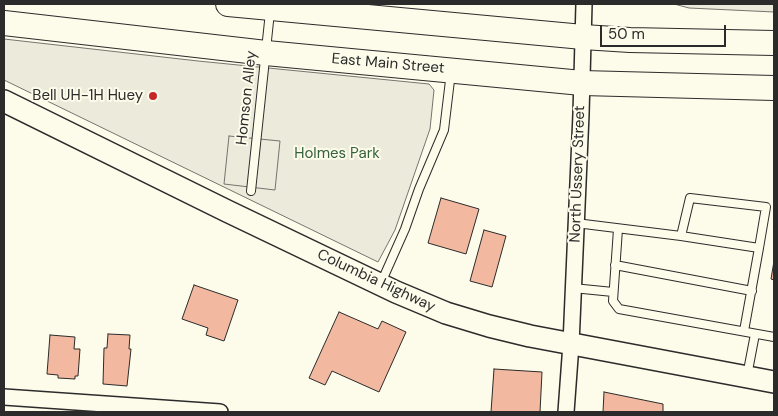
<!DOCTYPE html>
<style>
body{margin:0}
#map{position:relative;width:778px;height:416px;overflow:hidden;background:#fdfbea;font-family:"DM Sans",sans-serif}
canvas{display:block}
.frame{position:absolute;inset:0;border:5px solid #2b2b2b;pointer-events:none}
.scale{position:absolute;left:600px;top:25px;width:126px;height:22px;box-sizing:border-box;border:2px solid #2b2b2b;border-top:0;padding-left:6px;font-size:15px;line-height:18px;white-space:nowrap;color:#2b2b2b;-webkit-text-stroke:4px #fdfbea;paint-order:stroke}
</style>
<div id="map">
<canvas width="778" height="416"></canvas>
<div class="frame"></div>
<div class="scale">50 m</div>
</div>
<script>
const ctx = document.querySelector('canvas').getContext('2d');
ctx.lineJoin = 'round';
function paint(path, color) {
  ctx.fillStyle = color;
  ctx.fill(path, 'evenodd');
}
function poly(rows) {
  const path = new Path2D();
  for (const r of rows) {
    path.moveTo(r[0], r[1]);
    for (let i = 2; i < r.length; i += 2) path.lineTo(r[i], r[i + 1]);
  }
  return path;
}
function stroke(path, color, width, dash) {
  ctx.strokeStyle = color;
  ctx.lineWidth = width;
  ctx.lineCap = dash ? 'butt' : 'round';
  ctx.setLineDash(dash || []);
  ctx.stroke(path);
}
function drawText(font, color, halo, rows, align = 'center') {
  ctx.font = font + ' "DM Sans",sans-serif';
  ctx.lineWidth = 4;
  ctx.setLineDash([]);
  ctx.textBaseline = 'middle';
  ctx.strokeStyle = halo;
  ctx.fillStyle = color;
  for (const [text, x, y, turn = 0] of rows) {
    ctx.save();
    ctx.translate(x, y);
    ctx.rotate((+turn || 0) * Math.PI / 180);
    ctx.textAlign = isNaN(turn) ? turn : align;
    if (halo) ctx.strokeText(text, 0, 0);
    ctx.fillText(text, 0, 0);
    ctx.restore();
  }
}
const green = poly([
 [674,4,774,4,774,12,689,8,674,4],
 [4,39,198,61,429,84,434,90,430,129,395,230,378,262,4,80,4,39]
]);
paint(green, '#ecebdb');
stroke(green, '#74746e', 1);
const parking = poly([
 [229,136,280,141,275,190,224,184,229,136]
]);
paint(parking, '#eceadb');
stroke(parking, '#74746e', 1);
const building = poly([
 [441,198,479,209,466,254,428,243,441,198],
 [484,230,506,236,492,287,470,281,484,230],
 [774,261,774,280,771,279,774,261],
 [194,285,238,300,224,341,206,335,208,328,182,319,194,285],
 [339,312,378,329,382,321,406,332,379,392,332,371,325,385,309,378,339,312],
 [108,334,130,335,129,349,131,349,127,386,103,384,104,348,107,348,108,334],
 [50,335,75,337,74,349,80,349,78,376,75,376,75,379,58,378,58,375,47,374,50,335],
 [494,369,542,372,540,412,491,412,494,369],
 [604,392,663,404,663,412,603,412,604,392]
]);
paint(building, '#f2b8a0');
stroke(building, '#2b2b2b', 1);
const service = poly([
 [251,191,270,12],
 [576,223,681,236,759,248,744,331],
 [618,229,613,301,619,309,774,337],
 [681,236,690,198,766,207,759,248],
 [615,265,752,291],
 [381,283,405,229,419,189,444,130,451,72],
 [573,288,613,292],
 [747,376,755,334]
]);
const minor = poly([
 [4,397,220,412],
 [566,412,571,344,581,114,584,4]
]);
const secondary = poly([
 [4,101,227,211,396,292,446,313,489,326,530,336,774,382]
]);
const primary = poly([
 [228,4,583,37,630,40,774,43],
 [4,23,266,53,582,83,774,88]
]);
stroke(service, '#2b2b2b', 10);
stroke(minor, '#2b2b2b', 18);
stroke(secondary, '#2b2b2b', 24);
stroke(primary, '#2b2b2b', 26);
stroke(service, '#fdfbea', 8);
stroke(minor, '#fdfbea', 15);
stroke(secondary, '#fdfbea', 21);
stroke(primary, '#fdfbea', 24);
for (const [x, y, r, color] of [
 [153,96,5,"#c62828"]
]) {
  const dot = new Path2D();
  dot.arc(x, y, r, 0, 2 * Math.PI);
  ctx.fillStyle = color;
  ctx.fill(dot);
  stroke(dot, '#fdfbea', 2);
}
drawText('15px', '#2b2b2b', '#fdfbea', [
 ["East Main Street",388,64,5],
 ["Homson Alley",247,98,-84],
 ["North Ussery Street",578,174,-88],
 ["Columbia Highway",376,281,25]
]);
drawText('15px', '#2b2b2b', '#fdfbea', [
 ["Bell UH-1H Huey",143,96]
], 'right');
drawText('15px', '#34623c', '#fdfbea', [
 ["Holmes Park",337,154]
]);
</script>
